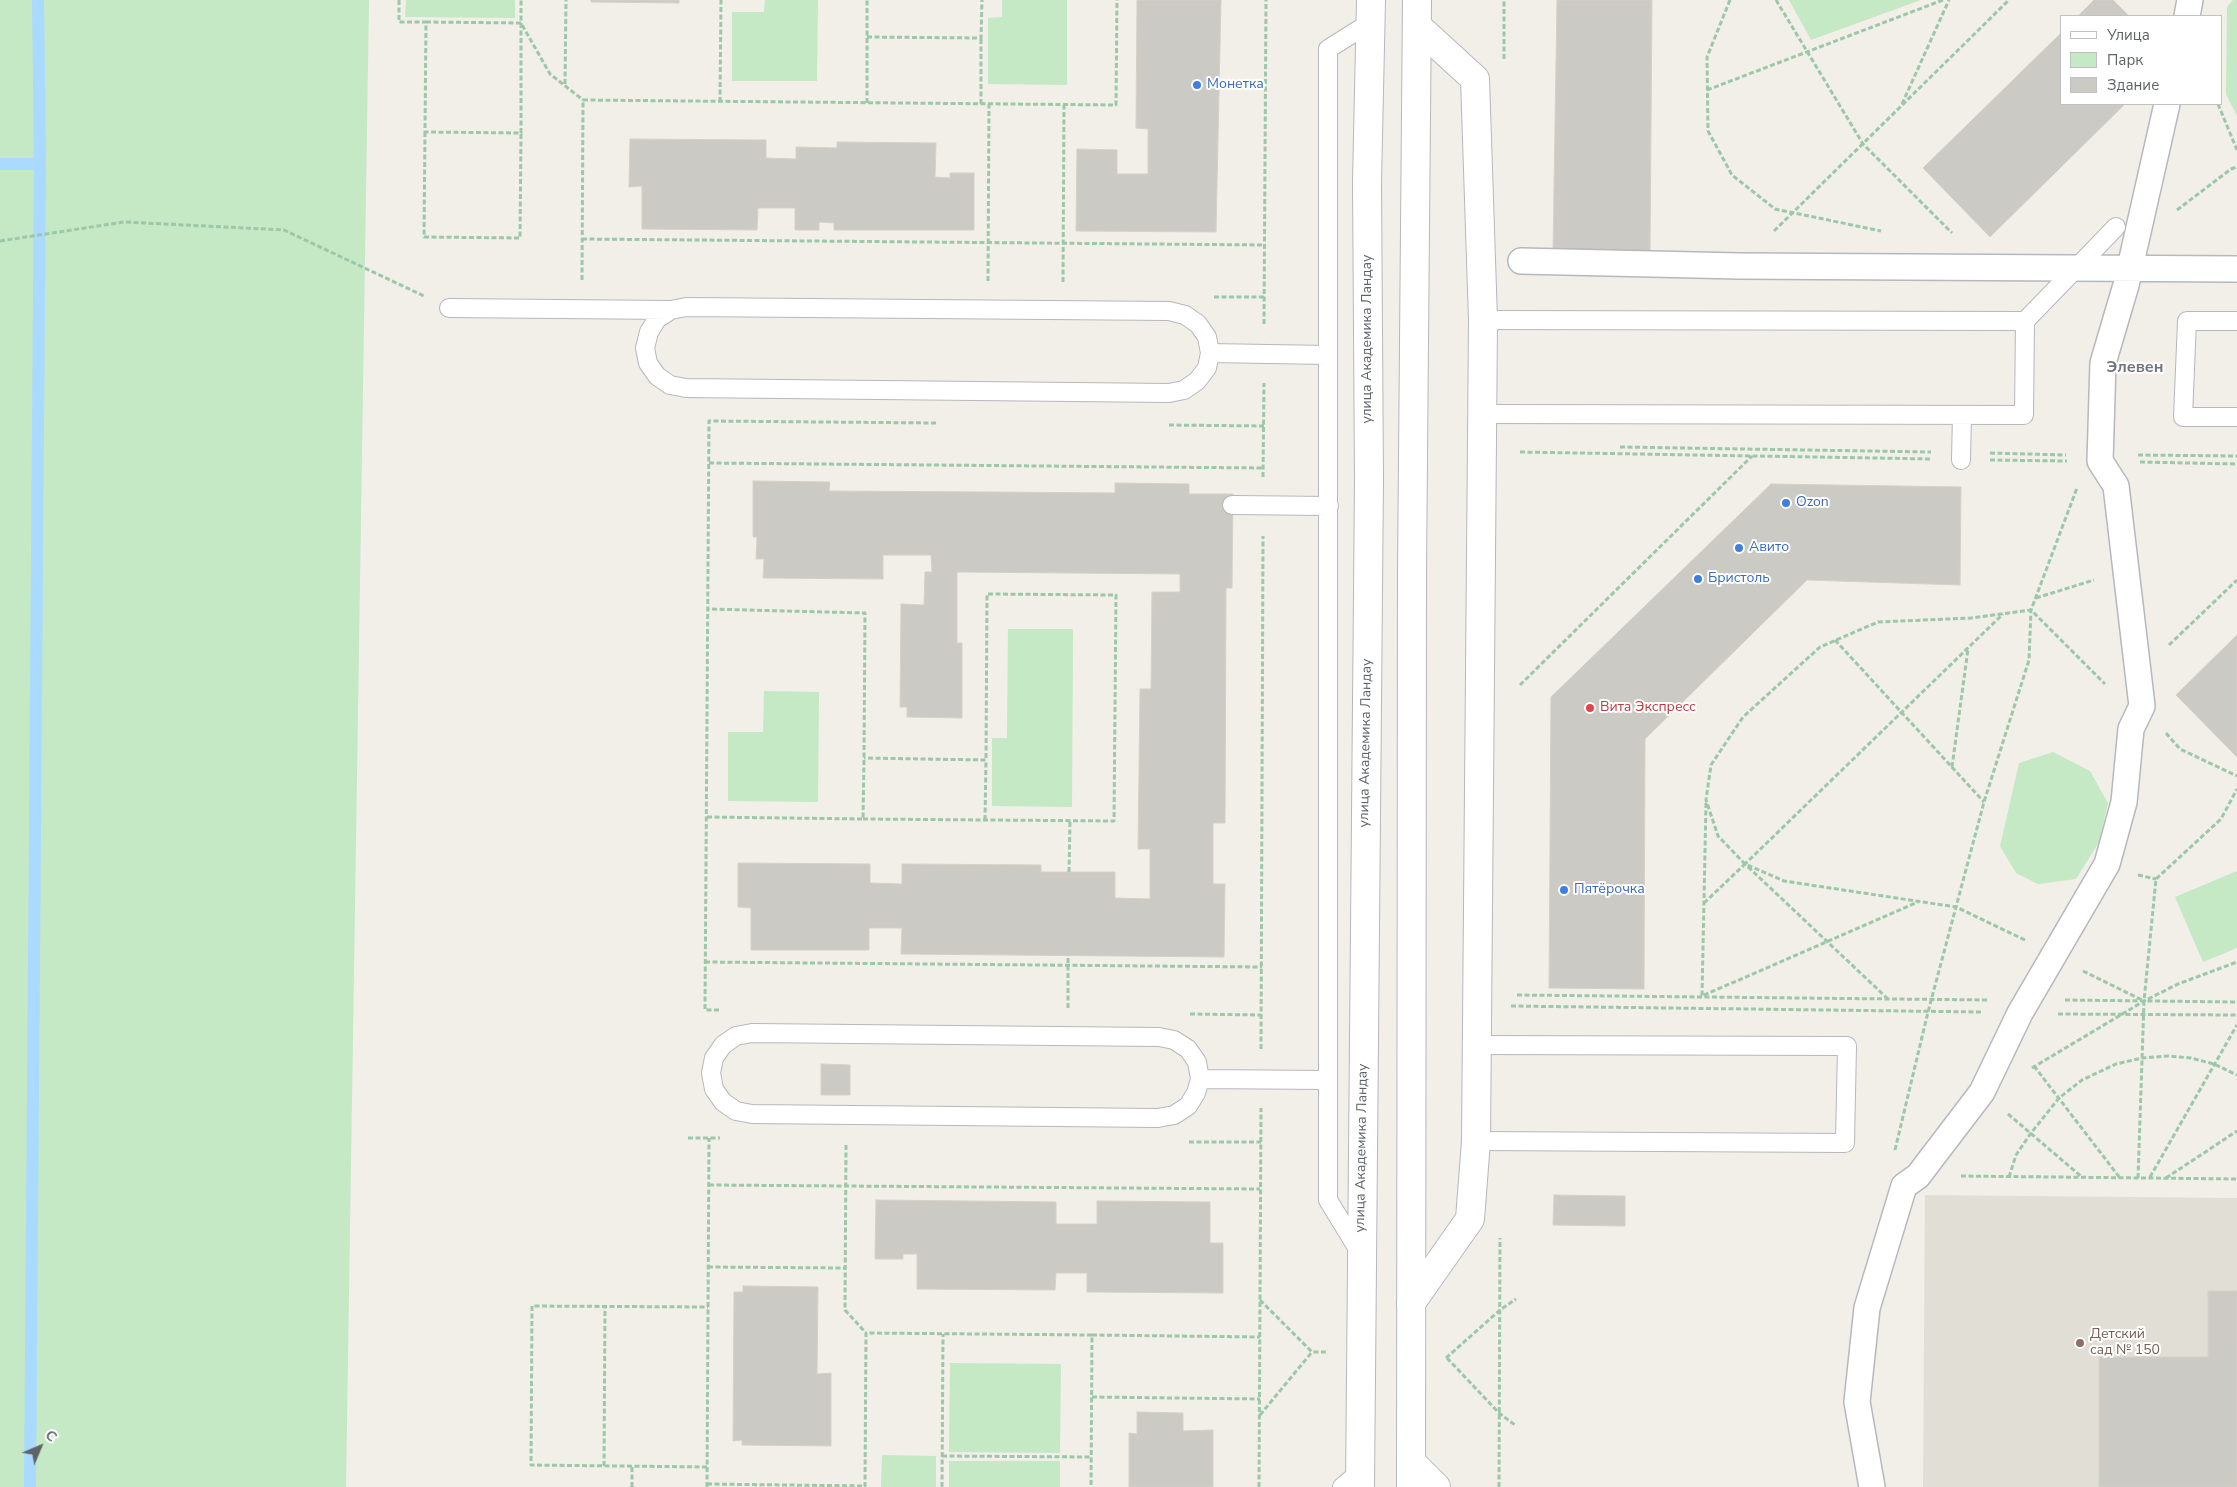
<!DOCTYPE html>
<meta charset="utf-8">
<style>
body{margin:0}
#map{position:relative;width:2237px;height:1487px;overflow:hidden;background:#f1efe8;font-family:"Nunito Sans",sans-serif}
canvas{display:block}
.legend{position:absolute;left:2060px;top:15px;width:162px;height:90px;box-sizing:border-box;background:#fff;border:1px solid #bfc1c3;margin:0;padding:6px 9px;list-style:none;font-size:15px;color:#5f6368}
.legend li{display:flex;align-items:center;gap:10px;height:25px}
.legend b{width:25px;border:1px solid #bfc1c3}
.north{position:absolute;left:15px;top:1422px;width:50px;height:50px;-webkit-text-stroke:4px #fff;paint-order:stroke;rotate:45deg;font-size:14px;font-weight:700;line-height:20px;text-align:center;color:#5f6368}
.north::after{content:'';display:block;margin:auto;width:18px;height:22px;background:#5f6368;clip-path:polygon(50% 0,100% 100%,50% 72%,0 100%)}
</style>
<div id="map">
<canvas width="2237" height="1487"></canvas>
<ul class="legend">
<li><b style="height:6px;background:#fff"></b>Улица</li>
<li><b style="height:14px;background:#c5e8c5"></b>Парк</li>
<li><b style="height:14px;background:#cccac5"></b>Здание</li>
</ul>
<div class="north">С</div>
</div>
<script>
const ctx = document.querySelector('canvas').getContext('2d');
ctx.lineJoin = 'round';
function paint(path, color) {
  ctx.fillStyle = color;
  ctx.fill(path, 'evenodd');
}
function poly(rows) {
  const path = new Path2D();
  for (const r of rows) {
    path.moveTo(r[0], r[1]);
    for (let i = 2; i < r.length; i += 2) path.lineTo(r[i], r[i + 1]);
  }
  return path;
}
function stroke(path, color, width, dash) {
  ctx.strokeStyle = color;
  ctx.lineWidth = width;
  ctx.lineCap = dash ? 'butt' : 'round';
  ctx.setLineDash(dash || []);
  ctx.stroke(path);
}
function drawText(font, color, halo, rows, align = 'center') {
  ctx.font = font + ' "Nunito Sans",sans-serif';
  ctx.lineWidth = 4;
  ctx.setLineDash([]);
  ctx.textBaseline = 'middle';
  ctx.strokeStyle = halo;
  ctx.fillStyle = color;
  for (const [text, x, y, turn = 0] of rows) {
    ctx.save();
    ctx.translate(x, y);
    ctx.rotate((+turn || 0) * Math.PI / 180);
    ctx.textAlign = isNaN(turn) ? turn : align;
    if (halo) ctx.strokeText(text, 0, 0);
    ctx.fillText(text, 0, 0);
    ctx.restore();
  }
}
paint(poly([
 [1925,1195,2237,1198,2237,1487,1923,1487]
]), '#e1ded6');
paint(poly([
 [0,0,369,0,346,1487,0,1487],
 [406,0,515,0,515,18,405,17],
 [765,0,818,0,817,81,732,81,732,12,764,12],
 [1002,0,1067,0,1067,85,988,84,988,18,1002,17],
 [1789,0,1921,0,1811,40],
 [2233,0,2237,0,2237,116,2226,94,2227,7],
 [1008,629,1073,629,1072,807,992,806,992,738,1007,738],
 [764,691,819,692,818,802,728,801,728,732,763,732],
 [2053,752,2090,771,2108,803,2099,842,2076,879,2038,884,2016,873,2000,846,2019,763],
 [2237,871,2237,948,2203,962,2175,897],
 [950,1363,1061,1364,1060,1453,949,1452],
 [882,1455,936,1456,936,1487,881,1487],
 [949,1461,1060,1461,1060,1487,949,1487]
]), '#c5e8c5');
stroke(poly([
 [0,164,40,164],
 [30,1487,40,164,38,0]
]), '#aadaff', 12);
const building = poly([
 [591,0,679,0,679,3,591,2,591,0],
 [1137,0,1221,0,1216,232,1076,231,1077,149,1117,150,1117,174,1148,174,1148,129,1136,128,1137,0],
 [1557,0,1652,0,1650,253,1553,251,1557,0],
 [2094,0,2113,0,2129,16,2078,16,2094,0],
 [2061,33,2061,104,2125,104,1990,237,1923,168,2061,33],
 [630,139,766,140,766,158,796,159,796,147,837,148,837,142,936,143,935,177,950,178,950,173,974,173,974,230,834,230,834,223,819,222,819,230,795,230,795,208,758,208,757,230,642,229,642,186,629,187,630,139],
 [753,481,830,482,829,491,993,492,1115,493,1115,483,1189,484,1189,494,1233,494,1232,588,1226,588,1225,823,1213,823,1213,884,1225,884,1224,957,901,954,902,928,869,928,869,950,751,950,751,908,738,907,738,863,870,864,870,883,902,884,902,864,1041,865,1041,872,1115,872,1115,898,1150,899,1150,849,1138,849,1140,689,1151,689,1152,592,1180,592,1180,574,957,572,957,643,962,643,962,718,907,717,907,707,900,707,901,604,924,605,925,572,932,572,931,555,883,555,883,579,763,578,764,559,756,559,757,537,753,537,753,481],
 [1771,484,1961,487,1960,585,1807,580,1645,739,1644,989,1549,988,1551,697,1771,484],
 [2237,635,2237,757,2176,695,2237,635],
 [821,1064,850,1065,850,1095,821,1095,821,1064],
 [1554,1195,1625,1196,1625,1226,1553,1225,1554,1195],
 [876,1200,1056,1202,1056,1224,1097,1224,1097,1201,1210,1202,1210,1243,1223,1243,1223,1293,1087,1292,1087,1273,1056,1273,1055,1290,917,1289,917,1254,903,1254,903,1259,875,1259,876,1200],
 [743,1286,818,1287,817,1374,831,1373,831,1446,742,1445,742,1440,733,1441,734,1292,743,1292,743,1286],
 [2208,1291,2237,1291,2237,1487,2099,1487,2099,1357,2208,1357,2208,1291],
 [1137,1412,1183,1413,1183,1431,1213,1430,1213,1487,1129,1487,1129,1433,1137,1434,1137,1412]
]);
paint(building, '#cccac5');
stroke(building, '#d6d1c6', 1);
const service = poly([
 [686,307,1169,311,1185,315,1198,324,1207,337,1210,353,1207,368,1197,381,1184,390,1169,393,686,388,670,385,657,376,648,363,645,348,649,332,657,319,671,310,686,307],
 [449,308,671,310],
 [2025,321,2116,227],
 [2237,321,2187,321,2183,417,2237,417],
 [1210,353,1327,355],
 [1482,414,2024,415,2025,321,1483,320],
 [1961,460,1962,415],
 [1232,505,1329,506],
 [752,1033,1159,1037,1174,1040,1188,1049,1197,1062,1200,1079,1196,1093,1188,1106,1174,1115,1158,1118,752,1114,736,1111,723,1102,714,1089,711,1073,714,1058,723,1045,736,1036,752,1033],
 [1200,1079,1327,1080],
 [1476,1141,1845,1143,1847,1046,1477,1045],
 [1361,1254,1328,1200,1328,49,1371,22],
 [1342,1487,1360,1472]
]);
const pedestrian = poly([
 [2187,16,2190,0],
 [1521,261,1739,266,2237,269],
 [1872,1487,1857,1402,1867,1308,1904,1186,1918,1176,1982,1092,2020,1013,2107,864,2124,802,2131,729,2142,706,2116,486,2100,461,2103,363,2126,285,2167,104]
]);
const minor = poly([
 [1411,1303,1470,1219,1476,1141,1483,320,1475,79,1417,26],
 [1411,1462,1436,1487]
]);
const tertiary = poly([
 [1360,1487,1369,480,1367,182,1371,0],
 [1411,1487,1412,572,1417,0]
]);
stroke(service, '#b5b8bc', 20);
stroke(pedestrian, '#b5b8bc', 28);
stroke(minor, '#b5b8bc', 30);
stroke(tertiary, '#b5b8bc', 30);
stroke(poly([
 [399,0,399,22,426,22,425,132,521,133,521,0],
 [1730,0,1707,57,1708,131,1732,175,1775,209,1881,231],
 [1776,0,1863,144,1952,233],
 [426,22,521,23,550,74,583,100],
 [867,37,981,38,982,0],
 [1504,59,1504,0],
 [565,84,566,0],
 [1707,90,1943,0],
 [720,102,721,0],
 [867,103,867,0],
 [981,104,981,38],
 [1902,104,1949,0],
 [2218,104,2237,150],
 [425,132,424,237,520,238,521,133],
 [2177,210,2231,169,2237,167],
 [1774,231,2009,0],
 [582,239,1265,245],
 [0,241,124,222,284,230,424,296],
 [582,280,583,100,1116,105,1117,0],
 [988,281,989,104],
 [1063,282,1064,105],
 [1214,297,1264,297],
 [1264,324,1266,0],
 [1169,425,1264,426],
 [1620,447,1931,452],
 [1520,452,1932,459],
 [1990,453,2066,455],
 [2138,455,2237,456],
 [1990,460,2067,461],
 [2140,462,2237,464],
 [709,463,1263,468],
 [1263,477,1264,383],
 [2036,598,2094,580],
 [1835,640,1984,802],
 [2169,645,2237,580],
 [1520,685,1752,456],
 [2166,733,2180,749,2237,776],
 [1952,767,1968,649],
 [1706,803,1702,996,1918,902],
 [707,817,863,819,864,758,865,613,708,609],
 [863,819,1114,821,1116,595,987,594,986,760,864,758],
 [985,820,986,760],
 [1069,872,1070,820],
 [2138,875,2156,879],
 [1704,903,1745,864],
 [2025,940,1956,907,1784,881,1745,864,1718,836,1706,800,1711,765,1743,717,1820,647,1878,622,1971,618,2031,610,2105,684],
 [705,962,1262,967],
 [2083,971,2144,1001],
 [1517,995,1989,1000],
 [1888,999,1745,864,2003,614],
 [2065,1000,2237,1002],
 [1511,1006,1982,1012],
 [1068,1008,1068,955],
 [719,1010,705,1010,709,421,936,423],
 [1190,1014,1261,1015],
 [2058,1014,2237,1015],
 [1261,1049,1263,536],
 [2034,1066,2120,1178],
 [2032,1068,2144,1001,2178,984,2237,962],
 [2008,1114,2083,1178],
 [688,1138,720,1138],
 [1189,1142,1261,1142],
 [846,1145,845,1310,866,1333],
 [1895,1150,1928,1012,1984,802,2029,660,2031,610,2077,488],
 [1961,1176,2237,1179],
 [2009,1177,2016,1155,2031,1133,2059,1098,2082,1080,2116,1064,2142,1058,2168,1056,2191,1058,2214,1064,2237,1075],
 [2150,1177,2237,1025],
 [2138,1178,2144,1001,2156,879,2221,819,2237,789],
 [2166,1178,2237,1131],
 [709,1185,1260,1189],
 [708,1267,845,1268],
 [1260,1300,1312,1352,1327,1352],
 [1092,1335,1260,1337],
 [1446,1358,1500,1310,1516,1299],
 [1447,1358,1499,1413,1515,1425],
 [1092,1397,1260,1399],
 [1260,1415,1312,1352],
 [942,1456,1092,1457],
 [604,1466,605,1306],
 [707,1467,531,1465,532,1306,708,1307],
 [707,1484,865,1486],
 [632,1487,632,1466],
 [707,1487,709,1138],
 [865,1487,866,1333,1092,1335,1091,1487],
 [942,1487,943,1334],
 [1259,1487,1261,1108],
 [1499,1487,1500,1238]
]), '#9cc7a9', 3, [5, 2.5]);
stroke(service, '#fff', 18);
stroke(pedestrian, '#fff', 25);
stroke(minor, '#fff', 28);
stroke(tertiary, '#fff', 28);
for (const [x, y, r, color] of [
 [1197,85,5,"#3f7fe0"],
 [1786,503,5,"#3f7fe0"],
 [1739,548,5,"#3f7fe0"],
 [1698,579,5,"#3f7fe0"],
 [1590,708,5,"#e0444e"],
 [1564,890,5,"#3f7fe0"],
 [2080,1343,5,"#8d6e63"]
]) {
  const dot = new Path2D();
  dot.arc(x, y, r, 0, 2 * Math.PI);
  ctx.fillStyle = color;
  ctx.fill(dot);
  stroke(dot, '#fff', 2);
}
drawText('14px', '#366cbe', '#fff', [
 ["Монетка",1207,85],
 ["Ozon",1796,503],
 ["Авито",1749,548],
 ["Бристоль",1708,579],
 ["Пятёрочка",1574,890]
], 'left');
drawText('14px', '#5f6368', '#fff', [
 ["улица Академика Ландау",1368,339,-90],
 ["улица Академика Ландау",1366,743,-89],
 ["улица Академика Ландау",1362,1148,-89]
]);
drawText('14px', '#be3a42', '#fff', [
 ["Вита Экспресс",1600,708]
], 'left');
drawText('14px', '#785e54', '#fff', [
 ["Детский",2090,1335],
 ["сад № 150",2090,1351]
], 'left');
drawText('bold 16px', '#70757a', '#fff', [
 ["Элевен",2135,368]
]);
</script>
